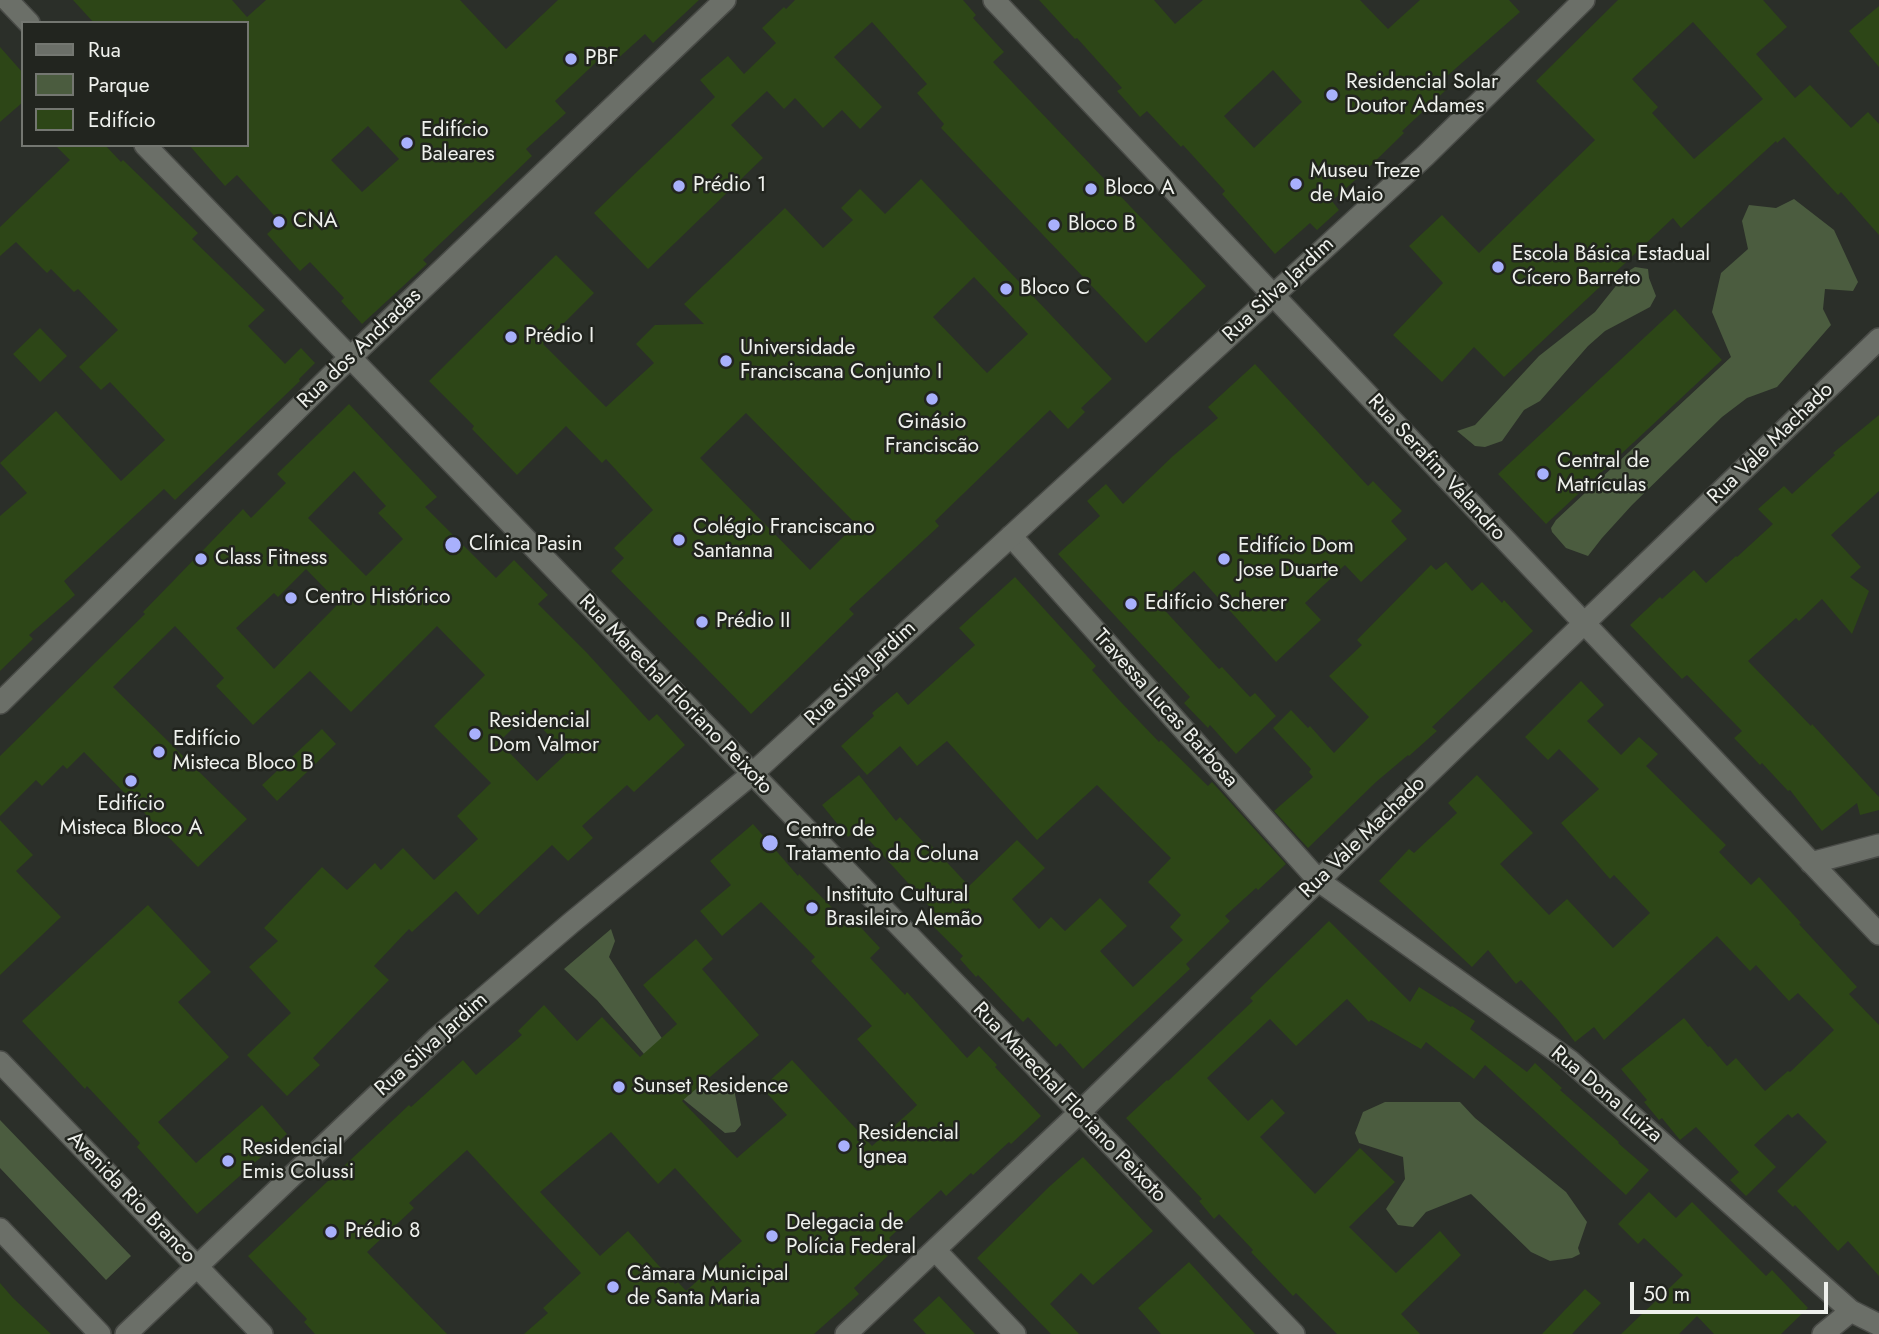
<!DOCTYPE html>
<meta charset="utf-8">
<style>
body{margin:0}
#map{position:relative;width:1879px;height:1334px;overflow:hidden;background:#2b2f29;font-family:Jost,sans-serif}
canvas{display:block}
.legend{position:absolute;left:21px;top:21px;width:228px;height:126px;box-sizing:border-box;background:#22251f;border:2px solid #747771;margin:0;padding:9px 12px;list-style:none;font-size:21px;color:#eff1ed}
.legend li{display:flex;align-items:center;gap:14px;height:35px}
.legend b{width:35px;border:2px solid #747771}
.scale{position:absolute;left:1630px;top:1282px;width:198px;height:32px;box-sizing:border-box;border:4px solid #eff1ed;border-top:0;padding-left:9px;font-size:21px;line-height:24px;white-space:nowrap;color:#eff1ed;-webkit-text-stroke:5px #22251f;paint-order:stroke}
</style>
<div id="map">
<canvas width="1879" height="1334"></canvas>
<ul class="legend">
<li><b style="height:9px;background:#6b6f68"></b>Rua</li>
<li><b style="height:19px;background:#4b5c3f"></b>Parque</li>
<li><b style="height:19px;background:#2d4617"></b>Edifício</li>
</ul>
<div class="scale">50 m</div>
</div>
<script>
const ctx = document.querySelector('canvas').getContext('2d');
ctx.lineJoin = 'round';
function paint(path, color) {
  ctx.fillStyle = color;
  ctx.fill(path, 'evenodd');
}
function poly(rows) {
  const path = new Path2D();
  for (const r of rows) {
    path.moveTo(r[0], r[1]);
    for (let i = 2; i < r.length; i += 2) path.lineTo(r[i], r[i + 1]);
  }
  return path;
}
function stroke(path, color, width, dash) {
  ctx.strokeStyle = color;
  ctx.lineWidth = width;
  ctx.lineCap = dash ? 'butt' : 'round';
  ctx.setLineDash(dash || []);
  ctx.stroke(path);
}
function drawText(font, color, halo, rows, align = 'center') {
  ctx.font = font + ' Jost,sans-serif';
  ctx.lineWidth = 5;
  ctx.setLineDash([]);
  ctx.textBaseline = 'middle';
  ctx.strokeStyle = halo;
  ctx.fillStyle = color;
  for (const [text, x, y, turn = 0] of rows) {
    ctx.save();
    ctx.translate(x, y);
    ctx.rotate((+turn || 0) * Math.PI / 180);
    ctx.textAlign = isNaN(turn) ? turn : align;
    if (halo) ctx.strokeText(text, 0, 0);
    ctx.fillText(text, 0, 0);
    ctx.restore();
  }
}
paint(poly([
 [1794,199,1834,230,1858,282,1853,291,1825,289,1823,309,1831,325,1777,387,1747,398,1722,417,1632,505,1602,538,1588,556,1566,548,1552,532,1551,528,1556,520,1731,357,1712,312,1721,273,1748,249,1742,221,1749,205,1776,208],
 [1635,267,1648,269,1649,278,1656,296,1650,307,1605,331,1588,346,1540,401,1524,410,1502,441,1485,447,1475,446,1457,431,1475,425,1539,356,1595,312,1627,272],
 [611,929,615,941,609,957,691,1083,733,1084,741,1125,735,1132,725,1133,684,1100,597,1000,564,969],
 [1385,1102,1460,1102,1475,1118,1566,1192,1587,1222,1578,1248,1580,1254,1572,1258,1550,1261,1531,1252,1471,1194,1426,1212,1413,1227,1398,1225,1386,1209,1405,1179,1403,1157,1359,1143,1355,1133,1363,1112],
 [0,1120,131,1256,106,1280,0,1168]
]), '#4b5c3f');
paint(poly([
 [73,0,232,0,247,17,266,0,460,0,506,49,558,0,699,0,653,43,645,34,614,62,606,53,555,101,566,113,526,149,532,156,423,260,427,264,362,324,341,301,344,298,310,262,300,271,267,234,280,222,237,175,225,186,189,145,247,145,247,23,94,23],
 [368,126,399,159,362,192,331,160],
 [795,0,963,0,976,15,973,18,1004,52,993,62,1206,286,1146,343,941,128,944,124,917,93,927,84,872,22,834,57,882,107,860,129,842,110,823,128,795,98,784,109,767,91,731,125,763,158,648,269,594,213,715,97,700,80,728,56,744,74,776,43,762,28,784,7,786,9],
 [1039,0,1154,0,1175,24,1203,0,1360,0,1388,29,1420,0,1509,0,1520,12,1439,83,1446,90,1402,131,1404,133,1365,171,1332,201,1339,210,1317,230,1310,223,1275,254,1222,194,1225,191,1183,145,1181,147,1147,111,1140,117,1117,91,1122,88,1077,38,1075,39],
 [1273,70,1302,102,1254,148,1224,116],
 [1618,0,1763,0,1787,27,1756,54,1795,98,1810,85,1851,128,1868,112,1879,124,1879,235,1841,192,1838,195,1784,137,1777,143,1776,141,1681,228,1673,218,1504,377,1474,347,1442,382,1393,335,1443,283,1409,246,1442,215,1479,253,1595,140,1536,81],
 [1693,22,1763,99,1694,159,1652,113,1658,107,1632,79],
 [1879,6,1879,67,1849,31],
 [0,47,23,73,23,102,0,122],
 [55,145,105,145,121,162,123,160,198,233,192,239,265,310,248,326,285,364,301,348,315,363,299,379,300,381,175,500,164,489,64,581,75,595,29,635,33,639,0,671,0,516,27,493,0,463,56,411,121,481,165,440,110,382,101,390,79,367,118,330,78,289,74,292,51,269,47,273,16,242,0,256,0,227,70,160],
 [921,179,1112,379,1081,408,1085,412,1068,429,1050,410,935,521,939,526,849,609,854,614,751,714,611,571,624,558,614,548,653,510,606,459,602,463,566,426,517,475,472,429,474,426,429,381,556,255,594,293,543,344,606,407,654,363,636,344,655,325,704,324,684,304,785,208,823,248,853,220,841,208,860,189,885,214],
 [974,277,1028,334,987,373,933,317],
 [746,413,856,524,810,570,700,458],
 [1675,309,1722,360,1546,524,1498,474],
 [40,328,67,356,40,382,13,354],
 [1255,364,1368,486,1373,481,1402,511,1391,521,1407,539,1361,582,1345,565,1305,603,1321,620,1276,662,1194,571,1158,603,1219,669,1222,667,1250,697,1255,693,1276,716,1236,754,1210,725,1208,728,1184,703,1190,697,1058,554,1100,516,1087,501,1106,484,1123,504,1173,456,1218,418,1208,407],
 [349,404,437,497,425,507,496,578,514,560,548,595,538,604,587,653,649,721,657,714,685,745,634,792,627,785,582,826,593,838,568,861,552,845,478,915,456,891,412,932,409,929,374,966,389,980,313,1058,320,1065,287,1096,247,1055,291,1013,249,967,278,941,264,928,322,867,347,890,375,863,381,870,403,848,434,880,478,839,457,816,491,783,434,726,485,675,437,626,351,712,310,671,253,725,216,686,224,678,175,626,113,687,247,819,198,867,84,752,67,769,63,765,42,786,36,780,0,816,0,756,145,614,143,612,243,509,251,518,286,483,277,474],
 [354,471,386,506,378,513,403,539,366,576,308,518],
 [306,569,339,603,274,669,236,628,274,593,278,597],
 [528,713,566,754,537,781,499,742],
 [1879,415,1879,491,1831,535,1861,567,1850,577,1869,591,1852,634,1822,599,1799,621,1796,618,1748,661,1811,726,1812,724,1879,797,1879,810,1860,815,1857,803,1822,831,1790,790,1788,791,1762,763,1760,765,1734,738,1742,731,1687,675,1682,679,1630,625,1660,597,1662,599,1694,570,1706,583,1736,556,1737,557,1773,524,1758,509,1784,486,1792,494,1835,455,1833,453],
 [1446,562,1472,591,1482,582,1502,603,1504,600,1533,631,1432,727,1437,731,1409,756,1408,755,1376,782,1308,848,1274,811,1313,777,1309,772,1311,769,1273,728,1291,710,1308,728,1310,726,1334,753,1369,717,1329,676,1362,645,1357,640,1431,565,1436,570],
 [1015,577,1096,666,1092,670,1118,699,1159,742,1161,740,1208,786,1212,782,1286,864,1258,890,1256,888,1225,916,1230,921,1186,964,1190,969,1083,1069,1060,1043,1056,1047,1028,1017,1023,1022,978,975,976,977,960,959,963,956,930,923,938,916,859,829,848,837,822,805,859,775,896,821,900,817,926,845,928,842,969,886,1017,840,1045,868,1012,899,1039,929,1051,917,1065,931,1100,898,1127,926,1100,951,1133,987,1183,940,1170,927,1181,915,1148,882,1171,858,1097,785,1037,840,947,741,917,766,900,746,867,775,841,746,874,716,872,713,897,692,908,705,975,645,959,628],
 [1581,681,1604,705,1587,721,1621,755,1639,737,1658,754,1646,766,1726,845,1719,852,1751,885,1759,877,1801,923,1799,924,1857,987,1849,994,1879,1025,1879,1276,1848,1241,1838,1251,1795,1205,1793,1207,1777,1191,1827,1142,1798,1113,1792,1118,1788,1114,1754,1145,1776,1167,1746,1196,1730,1180,1739,1172,1696,1127,1680,1140,1662,1118,1659,1120,1644,1102,1647,1100,1621,1069,1684,1018,1708,1047,1710,1046,1727,1066,1736,1058,1765,1091,1788,1071,1790,1072,1834,1030,1798,993,1789,1001,1756,965,1750,971,1717,936,1604,1040,1594,1027,1575,1042,1558,1020,1521,980,1516,984,1488,950,1472,967,1379,881,1409,849,1414,853,1457,813,1448,803,1477,775,1533,833,1500,864,1549,915,1567,899,1613,948,1650,913,1614,875,1610,879,1561,823,1599,789,1559,749,1548,760,1525,737],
 [322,729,336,744,277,801,262,785],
 [0,820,33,855,16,871,61,917,0,975],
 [753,824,798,876,799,874,849,925,854,920,880,948,870,958,905,995,907,992,967,1058,979,1046,997,1065,995,1067,1041,1116,1011,1144,1009,1142,973,1175,971,1173,946,1196,941,1190,889,1238,897,1247,854,1288,859,1294,814,1334,524,1334,548,1313,543,1308,581,1273,467,1150,409,1203,414,1208,367,1252,447,1334,315,1334,304,1322,307,1319,248,1256,409,1105,411,1107,463,1060,476,1075,522,1035,518,1031,544,1005,577,1041,602,1017,640,1057,677,1024,643,985,696,939,713,959,702,969,759,1035,682,1101,737,1158,787,1115,762,1088,792,1060,872,1146,913,1109,917,1105,857,1039,872,1026,811,961,815,957,761,902,722,936,700,911,731,885,710,861],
 [611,1132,658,1184,675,1168,742,1241,686,1291,678,1282,675,1284,628,1231,600,1256,540,1192],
 [148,905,211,972,178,1002,229,1057,158,1122,196,1163,262,1105,287,1134,197,1214,137,1147,140,1143,87,1086,85,1089,22,1021],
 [1329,921,1410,1002,1419,987,1451,1007,1452,1006,1475,1021,1470,1029,1527,1072,1535,1063,1562,1088,1560,1090,1619,1142,1618,1143,1649,1170,1626,1195,1485,1065,1474,1079,1426,1042,1421,1049,1371,1020,1369,1022,1347,999,1296,1046,1270,1019,1207,1078,1248,1121,1272,1099,1285,1113,1260,1137,1315,1194,1360,1148,1395,1182,1349,1227,1396,1273,1440,1231,1461,1255,1401,1314,1420,1334,1337,1334,1296,1293,1293,1296,1251,1252,1253,1250,1219,1214,1214,1219,1199,1201,1202,1199,1126,1118,1167,1080,1168,1081,1253,1001,1250,998],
 [1083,1157,1153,1231,1093,1285,1081,1273,1050,1304,1079,1334,1051,1334,977,1258,1050,1186],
 [1649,1192,1676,1218,1692,1202,1766,1276,1772,1270,1808,1308,1781,1334,1714,1334,1697,1316,1679,1334,1621,1334,1683,1275,1644,1238,1638,1244,1618,1224],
 [1189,1262,1255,1334,1161,1334,1138,1308],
 [0,1283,13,1298,51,1334,0,1334],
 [1585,1289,1601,1303,1572,1334,1542,1334],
 [939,1296,975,1334,926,1334,913,1320]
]), '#2d4617');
const street = poly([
 [7,0,29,23],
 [145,145,1294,1334],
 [1273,295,1879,934],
 [1011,536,1319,881,1570,1061,1851,1311,1879,1325],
 [1811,863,1879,845],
 [935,1250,1015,1334],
 [846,1334,1079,1113,1459,744,1879,339],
 [1823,1334,1851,1311]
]);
const secondary = poly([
 [994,0,1273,295],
 [0,703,334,373,725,0],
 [0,1062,262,1334],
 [0,1229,100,1334],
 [126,1334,437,1038,571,923,752,774,1425,156,1584,0]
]);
stroke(street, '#494b47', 24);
stroke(secondary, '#494b47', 24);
stroke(street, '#6b6f68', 21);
stroke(secondary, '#6b6f68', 21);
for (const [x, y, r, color] of [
 [571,59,7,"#a8b0fc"],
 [1332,95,7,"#a8b0fc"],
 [407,143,7,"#a8b0fc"],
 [1296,184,7,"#a8b0fc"],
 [679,186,7,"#a8b0fc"],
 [1091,189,7,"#a8b0fc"],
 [279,222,7,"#a8b0fc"],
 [1054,225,7,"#a8b0fc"],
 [1498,267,7,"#a8b0fc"],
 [1006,289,7,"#a8b0fc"],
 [511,337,7,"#a8b0fc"],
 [726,361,7,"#a8b0fc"],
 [932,399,7,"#a8b0fc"],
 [1543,474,7,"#a8b0fc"],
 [679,540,7,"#a8b0fc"],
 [453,545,9,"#a8b0fc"],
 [201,559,7,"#a8b0fc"],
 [1224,559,7,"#a8b0fc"],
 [291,598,7,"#a8b0fc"],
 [1131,604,7,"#a8b0fc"],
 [702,622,7,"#a8b0fc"],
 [475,734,7,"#a8b0fc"],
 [159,752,7,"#a8b0fc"],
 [131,781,7,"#a8b0fc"],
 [770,843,9,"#a8b0fc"],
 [812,908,7,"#a8b0fc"],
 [619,1087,7,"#a8b0fc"],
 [844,1146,7,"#a8b0fc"],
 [228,1161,7,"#a8b0fc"],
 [331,1232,7,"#a8b0fc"],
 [772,1236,7,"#a8b0fc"],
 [613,1287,7,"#a8b0fc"]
]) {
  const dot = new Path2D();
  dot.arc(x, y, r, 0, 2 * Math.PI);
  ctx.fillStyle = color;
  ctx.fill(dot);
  stroke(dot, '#22251f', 2.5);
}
drawText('21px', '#eff1ed', '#22251f', [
 ["PBF",585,59],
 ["Residencial Solar",1346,83],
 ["Doutor Adames",1346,107],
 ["Edifício",421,131],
 ["Baleares",421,155],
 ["Museu Treze",1310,172],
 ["de Maio",1310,196],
 ["Prédio 1",693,186],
 ["Bloco A",1105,189],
 ["CNA",293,222],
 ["Bloco B",1068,225],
 ["Escola Básica Estadual",1512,255],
 ["Cícero Barreto",1512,279],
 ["Bloco C",1020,289],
 ["Prédio I",525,337],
 ["Universidade",740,349],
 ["Franciscana Conjunto I",740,373],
 ["Ginásio",932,423,"center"],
 ["Franciscão",932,447,"center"],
 ["Central de",1557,462],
 ["Matrículas",1557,486],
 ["Colégio Franciscano",693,528],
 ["Santanna",693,552],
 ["Clínica Pasin",469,545],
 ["Edifício Dom",1238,547],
 ["Jose Duarte",1238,571],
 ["Class Fitness",215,559],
 ["Centro Histórico",305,598],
 ["Edifício Scherer",1145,604],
 ["Prédio II",716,622],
 ["Residencial",489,722],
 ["Dom Valmor",489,746],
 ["Edifício",173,740],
 ["Misteca Bloco B",173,764],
 ["Edifício",131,805,"center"],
 ["Misteca Bloco A",131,829,"center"],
 ["Centro de",786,831],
 ["Tratamento da Coluna",786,855],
 ["Instituto Cultural",826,896],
 ["Brasileiro Alemão",826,920],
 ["Sunset Residence",633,1087],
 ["Residencial",858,1134],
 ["Ígnea",858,1158],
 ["Residencial",242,1149],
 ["Emis Colussi",242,1173],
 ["Delegacia de",786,1224],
 ["Polícia Federal",786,1248],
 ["Prédio 8",345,1232],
 ["Câmara Municipal",627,1275],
 ["de Santa Maria",627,1299]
], 'left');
drawText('21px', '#eff1ed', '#22251f', [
 ["Rua Silva Jardim",1279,290,-43],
 ["Rua dos Andradas",360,349,-44],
 ["Rua Vale Machado",1771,444,-44],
 ["Rua Serafim Valandro",1436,468,47],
 ["Rua Silva Jardim",861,674,-43],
 ["Rua Marechal Floriano Peixoto",675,695,46],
 ["Travessa Lucas Barbosa",1165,709,48],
 ["Rua Vale Machado",1363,838,-44],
 ["Rua Silva Jardim",432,1045,-42],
 ["Rua Dona Luiza",1606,1095,40],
 ["Rua Marechal Floriano Peixoto",1069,1103,46],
 ["Avenida Rio Branco",131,1198,46]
]);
</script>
